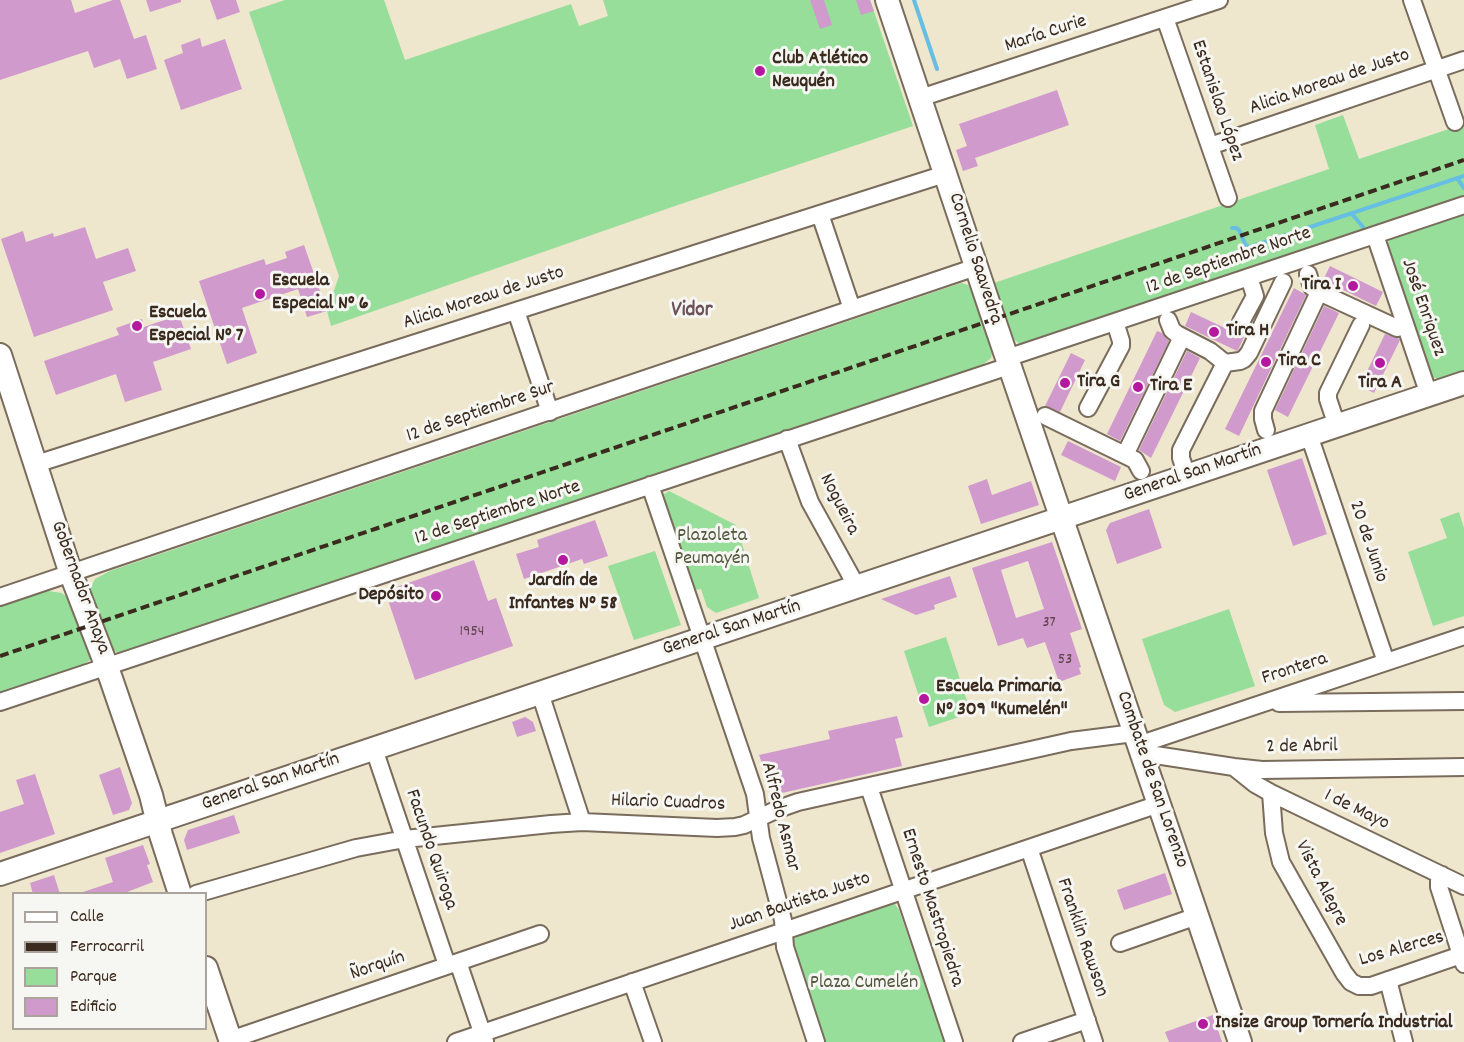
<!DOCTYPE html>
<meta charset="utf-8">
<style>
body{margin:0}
#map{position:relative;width:1464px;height:1042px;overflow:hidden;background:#efe6ce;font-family:Dekko,sans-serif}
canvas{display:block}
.legend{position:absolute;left:12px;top:892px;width:195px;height:138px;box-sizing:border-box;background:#f6f6f2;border:2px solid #aba49d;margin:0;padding:8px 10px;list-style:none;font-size:18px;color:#3b2a1e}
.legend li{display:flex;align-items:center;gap:12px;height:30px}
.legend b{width:30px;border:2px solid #aba49d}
</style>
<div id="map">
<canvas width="1464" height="1042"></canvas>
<ul class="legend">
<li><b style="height:8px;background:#fff"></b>Calle</li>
<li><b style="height:8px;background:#3b2a1e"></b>Ferrocarril</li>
<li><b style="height:16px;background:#96de99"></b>Parque</li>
<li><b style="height:16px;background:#d09acd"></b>Edificio</li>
</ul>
</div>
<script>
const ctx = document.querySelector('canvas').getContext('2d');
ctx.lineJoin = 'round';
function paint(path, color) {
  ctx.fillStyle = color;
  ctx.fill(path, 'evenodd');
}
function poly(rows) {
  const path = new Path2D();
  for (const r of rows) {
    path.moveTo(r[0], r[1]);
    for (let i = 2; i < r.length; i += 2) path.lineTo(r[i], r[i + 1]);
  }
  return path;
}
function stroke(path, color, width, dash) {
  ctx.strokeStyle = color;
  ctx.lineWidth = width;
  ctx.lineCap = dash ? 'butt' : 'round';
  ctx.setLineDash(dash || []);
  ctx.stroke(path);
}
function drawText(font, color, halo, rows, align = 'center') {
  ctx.font = font + ' Dekko,sans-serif';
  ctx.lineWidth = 6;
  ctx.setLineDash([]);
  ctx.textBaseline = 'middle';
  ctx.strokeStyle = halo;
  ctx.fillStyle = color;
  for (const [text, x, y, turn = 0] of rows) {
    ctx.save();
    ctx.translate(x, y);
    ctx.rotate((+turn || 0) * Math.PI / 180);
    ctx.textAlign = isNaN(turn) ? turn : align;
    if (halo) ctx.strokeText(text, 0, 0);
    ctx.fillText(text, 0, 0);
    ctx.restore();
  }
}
paint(poly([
 [285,0,384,0,405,60,571,4,579,26,608,16,603,0,870,0,913,126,672,207,331,326,327,311,339,276,249,12],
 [1343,115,1359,159,1464,124,1464,198,1023,345,1019,344,1014,339,994,283,1329,169,1315,125],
 [1464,213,1464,372,1444,378,1437,379,1431,376,1387,246,1388,242,1393,237],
 [961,283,968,285,971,288,991,347,992,354,991,358,981,366,122,653,116,652,112,648,90,589,95,579,110,571],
 [669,491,736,525,759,598,716,613,707,607,701,589,695,590,665,501,664,494],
 [1459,512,1464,528,1464,616,1433,626,1408,552,1447,538,1440,519],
 [655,551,681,625,634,640,608,566],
 [48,591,62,593,70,600,91,654,90,660,81,666,0,694,0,605],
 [1229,609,1255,686,1175,712,1164,705,1142,639],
 [946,637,971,713,929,727,904,651],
 [889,903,895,904,899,910,944,1042,824,1042,791,945,792,939,796,935]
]), '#96de99');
stroke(poly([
 [914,0,937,69],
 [1457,178,1464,188],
 [1352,214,1363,227],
 [1232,228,1236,228,1239,230,1246,246,1250,247,1464,176]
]), '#66bee3', 4);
paint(poly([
 [0,0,71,0,75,13,113,0,120,0,134,39,146,35,157,69,127,79,120,59,94,68,88,51,0,80],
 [146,0,181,0,181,2,150,12],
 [210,0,236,0,240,12,217,20],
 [810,0,824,0,832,25,820,29],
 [856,0,870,0,874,11,861,15],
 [200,38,202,47,225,39,242,89,181,110,164,60,183,53,181,45],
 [1057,90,1069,125,975,158,978,166,963,171,956,150,967,146,959,124],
 [85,227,96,259,128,248,136,271,103,282,113,310,34,337,1,239,23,231,26,242,53,233,54,237],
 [304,245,327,311,307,317,298,289,242,308,257,353,227,364,199,281,264,259,266,265,287,258,285,252],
 [1330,266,1383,292,1376,306,1323,280],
 [1294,288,1306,295,1239,436,1225,429],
 [1324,306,1339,313,1288,417,1275,410],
 [1191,312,1244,337,1239,348,1237,351,1185,326],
 [179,315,191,349,153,362,162,390,125,402,116,374,56,395,44,361,119,335,116,328,142,319,144,327],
 [1157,331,1162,333,1169,341,1120,441,1107,434],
 [1385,334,1398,338,1400,340,1374,393,1360,386],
 [1187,351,1200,358,1151,458,1139,450],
 [1071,353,1085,360,1060,412,1045,406],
 [1068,441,1121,467,1115,481,1061,455],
 [1302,458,1327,534,1293,546,1267,470],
 [987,479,992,495,1031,481,1039,505,981,524,968,486],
 [1149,509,1162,548,1117,564,1106,530,1110,523],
 [595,520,608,556,584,564,582,559,524,579,516,554,539,547,537,540],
 [1052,542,1082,629,1070,633,1081,667,1079,668,1081,674,1059,682,1045,642,1027,648,1023,638,998,646,972,568],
 [1028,561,1044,609,1016,618,1001,570],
 [474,560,488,601,496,598,513,646,415,680,385,591],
 [950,576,957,597,934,605,935,609,916,615,881,599],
 [897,716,903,737,895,739,902,766,782,793,770,785,759,755,830,739,828,731],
 [525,717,533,722,536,731,517,737,512,722],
 [120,767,132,803,129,810,113,815,99,775],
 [35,774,55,834,0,853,0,812,24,804,16,780],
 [234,815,240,833,187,850,184,840,188,830],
 [143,845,150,864,147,865,153,882,122,894,83,894,83,892,113,882,105,858],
 [1165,873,1172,894,1124,910,1117,890],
 [54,875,60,894,33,894,30,883],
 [1213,1015,1222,1042,1169,1042,1165,1032]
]), '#d09acd');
const street = poly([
 [1412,0,1455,122],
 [1165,18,1228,198],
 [920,98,1219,0],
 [1210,146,1464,60],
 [820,214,852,309],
 [1375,235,1429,395],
 [1308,274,1312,287,1319,292,1397,328],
 [516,311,550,412],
 [1168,320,1172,330,1177,334,1210,351,1225,363,1240,361,1244,359,1249,353,1283,282],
 [1241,322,1255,296,1249,277],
 [1007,358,1464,205],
 [1088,408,1121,346,1121,341,1115,322],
 [1045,416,1135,460,1141,471],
 [1337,426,1328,399,1328,393,1361,325],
 [1266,430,1263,419,1263,411,1319,292],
 [1309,435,1386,662],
 [787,439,810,502,857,587],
 [1125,455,1182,337],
 [36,464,945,174],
 [1187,476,1181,458,1181,450,1225,363],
 [650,485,755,794,761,838,783,920,785,947,816,1042],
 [0,597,976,267],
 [540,693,582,822],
 [0,702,1009,366],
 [1279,703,1464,701],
 [1138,745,1464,636],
 [374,749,447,965],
 [1142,753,1234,767,1262,770,1464,767],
 [1235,768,1255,784,1271,793,1464,886],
 [869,787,954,1042],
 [1271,793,1274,833,1281,862,1344,973,1351,982,1359,986,1371,986,1461,955],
 [1029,848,1094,1042],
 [1442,875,1439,881,1439,887,1464,964],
 [196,894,356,848,405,839,551,824,582,822,717,828,735,827,744,825,778,809,798,802,1071,741,1134,733],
 [1120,943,1197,916],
 [458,962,485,1041],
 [1388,980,1404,1042],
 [632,982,653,1042],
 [230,1040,540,934],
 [456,1042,1159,804],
 [1022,1042,1087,1020]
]);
const secondary = poly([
 [887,0,994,320,1240,1042],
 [0,355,71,574,107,667,151,795,161,835,180,894],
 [0,874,1464,383],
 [206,968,231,1042]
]);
stroke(street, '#7a6c5c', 20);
stroke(secondary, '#7a6c5c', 26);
stroke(street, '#fff', 16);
stroke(secondary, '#fff', 22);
stroke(poly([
 [0,656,1464,160]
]), '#3b2a1e', 4, [9, 4.5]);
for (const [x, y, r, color] of [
 [760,71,6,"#b5179e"],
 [1353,286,6,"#b5179e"],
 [260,294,6,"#b5179e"],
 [137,326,6,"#b5179e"],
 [1214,332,6,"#b5179e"],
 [1266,362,6,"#b5179e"],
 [1380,363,6,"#b5179e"],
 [1065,383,6,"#b5179e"],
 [1138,387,6,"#b5179e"],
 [563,560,6,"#b5179e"],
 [436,596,6,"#b5179e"],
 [924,699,6,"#b5179e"],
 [1203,1024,6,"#b5179e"]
]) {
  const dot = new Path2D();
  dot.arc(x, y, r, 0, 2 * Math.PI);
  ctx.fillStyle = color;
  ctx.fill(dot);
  stroke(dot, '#f6f6f2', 2);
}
drawText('16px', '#60464a', null, [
 ["37",1049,624],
 ["1954",472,633],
 ["53",1065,661]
]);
drawText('20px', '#3b2a1e', '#f6f6f2', [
 ["María Curie",1046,35,-18],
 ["Alicia Moreau de Justo",1330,83,-19],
 ["Estanislao López",1216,101,71],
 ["Cornelio Saavedra",974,259,72],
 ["12 de Septiembre Norte",1229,262,-19],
 ["Alicia Moreau de Justo",484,299,-18],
 ["José Enriquez",1422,308,71],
 ["12 de Septiembre Sur",481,413,-19],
 ["General San Martín",1193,474,-19],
 ["Nogueira",838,505,63],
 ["12 de Septiembre Norte",498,514,-18],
 ["20 de Junio",1367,542,71],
 ["Gobernador Anaya",79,588,70],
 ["General San Martín",732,629,-18],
 ["Frontera",1295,670,-18],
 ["2 de Abril",1302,748,-1],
 ["Combate de San Lorenzo",1151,780,71],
 ["General San Martín",271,783,-19],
 ["Hilario Cuadros",668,804,2],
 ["1 de Mayo",1356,811,26],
 ["Alfredo Asmar",779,817,76],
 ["Facundo Quiroga",430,850,71],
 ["Vista Alegre",1320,884,63],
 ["Juan Bautista Justo",800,903,-19],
 ["Ernesto Mastropiedra",931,908,72],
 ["Franklin Rawson",1081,938,71],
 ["Los Alerces",1402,950,-16],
 ["Ñorquín",378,967,-19]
]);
drawText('bold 20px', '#3b2a1e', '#f6f6f2', [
 ["Club Atlético",772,60],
 ["Neuquén",772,83],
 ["Escuela",272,282],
 ["Especial N° 6",272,305],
 ["Tira I",1341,286,"right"],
 ["Escuela",149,314],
 ["Especial N° 7",149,337],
 ["Tira H",1226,332],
 ["Tira C",1278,362],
 ["Tira G",1077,383],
 ["Tira A",1380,384,"center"],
 ["Tira E",1150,387],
 ["Jardín de",563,582,"center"],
 ["Infantes N° 58",563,605,"center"],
 ["Depósito",424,596,"right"],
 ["Escuela Primaria",936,688],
 ["N° 309 \"Kumelén\"",936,711],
 ["Insize Group Tornería Industrial",1215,1024]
], 'left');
drawText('20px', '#52573d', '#f6f6f2', [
 ["Plazoleta",712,537],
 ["Peumayén",712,560],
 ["Plaza Cumelén",864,984]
]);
drawText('bold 21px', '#6f515b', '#f6f6f2', [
 ["Vidor",692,312]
]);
</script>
